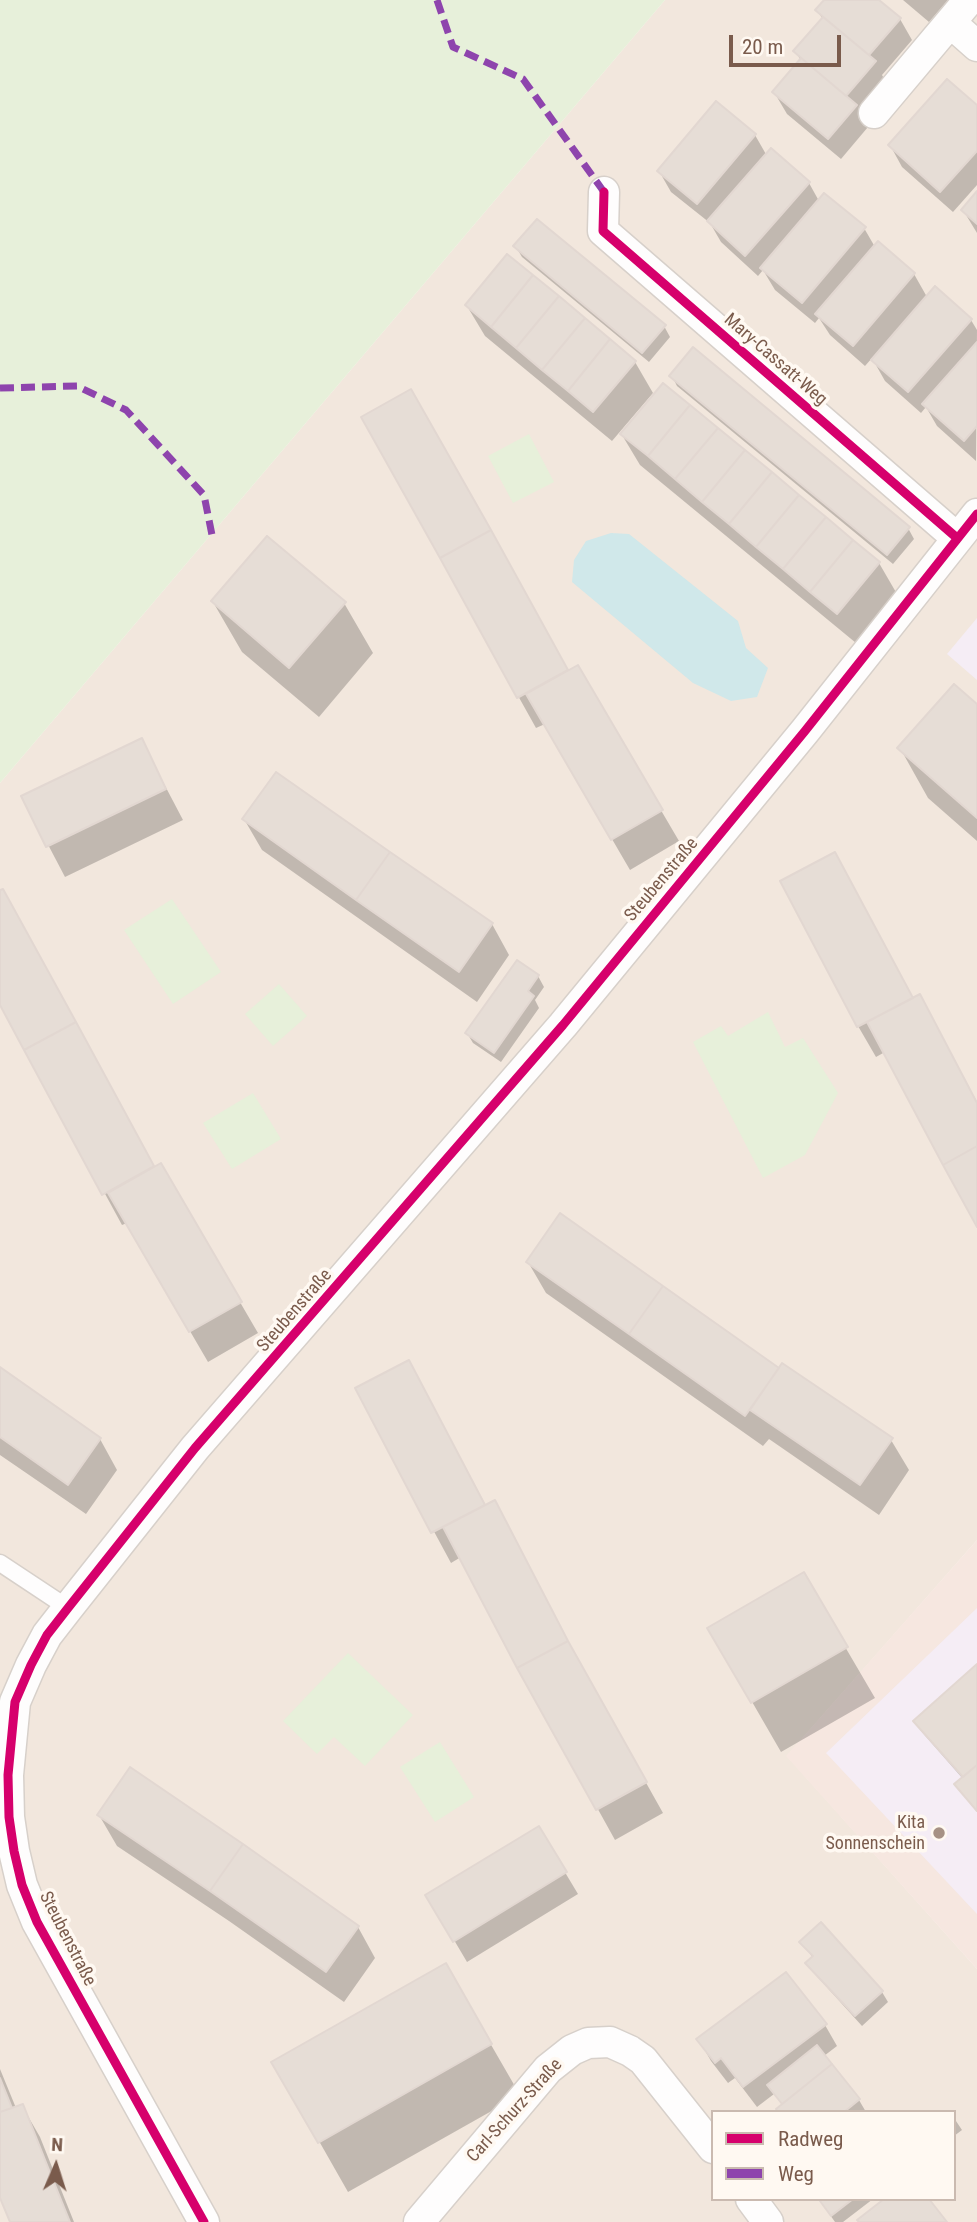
<!DOCTYPE html>
<meta charset="utf-8">
<style>
body{margin:0}
#map{position:relative;width:977px;height:2222px;overflow:hidden;background:#f9f4ef;font-family:"Roboto Condensed",sans-serif}
canvas{display:block}
.legend{position:absolute;left:711px;top:2110px;width:245px;height:91px;box-sizing:border-box;background:#fff9f2;border:2px solid #cabab0;margin:0;padding:9px 12px;list-style:none;font-size:21px;color:#7a5b4c}
.legend li{display:flex;align-items:center;gap:14px;height:35px}
.legend b{width:35px;border:2px solid #cabab0}
.north{position:absolute;left:21px;top:2131px;width:70px;height:70px;-webkit-text-stroke:5px #fff9f2;paint-order:stroke;rotate:3deg;font-size:19px;font-weight:700;line-height:28px;text-align:center;color:#7a5b4c}
.north::after{content:'';display:block;margin:auto;width:24px;height:32px;background:#7a5b4c;clip-path:polygon(50% 0,100% 100%,50% 72%,0 100%)}
.scale{position:absolute;left:729px;top:35px;width:112px;height:32px;box-sizing:border-box;border:4px solid #7a5b4c;border-top:0;padding-left:9px;font-size:21px;line-height:24px;white-space:nowrap;color:#7a5b4c;-webkit-text-stroke:5px #fff9f2;paint-order:stroke}
</style>
<div id="map">
<canvas width="977" height="2222"></canvas>
<ul class="legend">
<li><b style="height:9px;background:#d6006c"></b>Radweg</li>
<li><b style="height:9px;background:#8e44ad"></b>Weg</li>
</ul>
<div class="north">N</div>
<div class="scale">20 m</div>
</div>
<script>
const ctx = document.querySelector('canvas').getContext('2d');
ctx.lineJoin = 'round';
function paint(path, color) {
  ctx.fillStyle = color;
  ctx.fill(path, 'evenodd');
}
function poly(rows) {
  const path = new Path2D();
  for (const r of rows) {
    path.moveTo(r[0], r[1]);
    for (let i = 2; i < r.length; i += 2) path.lineTo(r[i], r[i + 1]);
  }
  return path;
}
function stroke(path, color, width, dash) {
  ctx.strokeStyle = color;
  ctx.lineWidth = width;
  ctx.lineCap = dash ? 'butt' : 'round';
  ctx.setLineDash(dash || []);
  ctx.stroke(path);
}
function drawText(font, color, halo, rows, align = 'center') {
  ctx.font = font + ' "Roboto Condensed",sans-serif';
  ctx.lineWidth = 7;
  ctx.setLineDash([]);
  ctx.textBaseline = 'middle';
  ctx.strokeStyle = halo;
  ctx.fillStyle = color;
  for (const [text, x, y, turn = 0] of rows) {
    ctx.save();
    ctx.translate(x, y);
    ctx.rotate((+turn || 0) * Math.PI / 180);
    ctx.textAlign = isNaN(turn) ? turn : align;
    if (halo) ctx.strokeText(text, 0, 0);
    ctx.fillText(text, 0, 0);
    ctx.restore();
  }
}
paint(poly([
 [665,0,977,0,977,1540,787,1756,977,1969,977,2222,0,2222,0,783],
 [713,2112,954,2112,954,2199,713,2199]
]), '#f2e7dd');
paint(poly([
 [977,1540,977,1969,786,1756]
]), '#f6e7e0');
paint(poly([
 [977,618,977,680,947,654],
 [977,1608,977,1914,826,1753]
]), '#f5edf5');
paint(poly([
 [0,0,665,0,0,783],
 [529,434,554,482,513,503,488,456],
 [172,899,221,972,173,1004,124,930],
 [279,984,307,1016,273,1046,245,1014],
 [768,1012,785,1047,803,1038,838,1093,805,1155,763,1178,693,1042,721,1026,728,1036],
 [253,1093,281,1139,232,1169,203,1123],
 [348,1653,413,1715,365,1766,334,1737,317,1754,283,1721],
 [440,1742,474,1797,435,1822,400,1767]
]), '#e7f0da');
paint(poly([
 [611,533,629,534,738,621,746,648,768,668,757,697,731,701,693,683,572,582,574,560,586,541]
]), '#d0e8ea');
paint(poly([
 [826,0,877,0,900,19,912,40,882,75,887,84,860,114,868,127,841,159,787,114,774,92,801,61,796,52,823,19,817,11],
 [903,0,948,0,929,22],
 [977,107,977,185,953,212,902,167,890,145],
 [755,135,767,156,809,183,819,201,864,228,875,247,878,244,914,274,927,297,971,320,977,330,976,461,937,426,926,407,921,413,885,381,872,358,865,366,830,335,819,318,815,323,775,290,763,270,758,276,721,242,710,223,671,192,659,171],
 [977,194,977,233,963,210],
 [516,247,664,326,670,337,649,362,522,257],
 [467,306,635,362,653,393,612,441,485,336],
 [672,376,908,528,914,539,893,564,677,386],
 [664,385,879,563,897,594,856,643,640,465,622,435],
 [363,418,428,422,568,672,577,667,679,841,630,870,545,724,536,728],
 [213,602,344,603,373,653,319,717,242,652],
 [977,707,977,841,928,798,900,748],
 [141,740,183,820,65,877,23,797],
 [244,819,492,924,509,955,477,1002,262,850],
 [782,882,913,1000,937,1027,977,1102,977,1221,885,1052,876,1057,858,1026],
 [0,892,20,922,154,1168,160,1165,258,1333,208,1362,127,1223,122,1225,0,1001],
 [517,962,538,976,544,987,535,1000,539,1008,501,1062,473,1043,467,1033],
 [528,1262,779,1370,891,1440,909,1470,879,1515,769,1439,763,1446,546,1293],
 [0,1369,100,1439,117,1470,86,1514,0,1455],
 [357,1389,426,1393,486,1506,512,1533,585,1674,663,1813,615,1840,519,1667,461,1557,451,1563],
 [803,1575,875,1698,781,1752,710,1629],
 [977,1666,977,1812,956,1785,963,1779,921,1731,915,1721],
 [99,1815,358,1927,375,1958,344,2002,229,1921,117,1846],
 [539,1829,578,1894,467,1962,428,1896],
 [802,1942,882,1992,888,2002,862,2026,814,1973,808,1963,813,1958],
 [445,1965,520,2095,348,2192,274,2062],
 [825,2025,837,2046,824,2056,859,2100,866,2112,779,2112,783,2105,774,2094,757,2107,735,2078,728,2083,711,2061,699,2040],
 [0,2069,16,2108,22,2106,40,2137,74,2222,11,2222,0,2194],
 [954,2118,962,2130,954,2136],
 [826,2199,873,2199,843,2222,835,2222,828,2212]
]), '#0003');
const building = poly([
 [824,0,879,0,901,18,869,55,815,10,824,0],
 [823,17,876,61,846,96,793,51,823,17],
 [801,58,857,105,828,139,772,92,801,58],
 [947,79,977,105,977,151,940,192,888,145,947,79],
 [716,101,756,134,697,204,657,171,716,101],
 [771,148,810,182,745,256,707,221,771,148],
 [977,191,977,224,961,210,977,191],
 [824,193,866,227,802,303,760,268,824,193],
 [537,219,666,325,642,353,513,246,537,219],
 [878,241,915,273,853,346,815,314,878,241],
 [507,254,533,275,491,327,465,305,507,254],
 [533,275,559,296,516,348,491,327,533,275],
 [935,286,972,319,908,392,871,360,935,286],
 [559,296,585,318,542,370,516,348,559,296],
 [585,318,610,339,568,391,542,370,585,318],
 [610,339,636,361,593,412,568,391,610,339],
 [977,342,977,426,964,441,922,404,977,342],
 [693,347,910,527,887,555,669,376,693,347],
 [663,383,690,405,648,456,620,434,663,383],
 [411,389,491,530,440,558,361,417,411,389],
 [690,405,718,428,675,479,648,456,690,405],
 [718,428,745,450,702,502,675,479,718,428],
 [745,450,772,472,729,524,702,502,745,450],
 [772,472,799,495,756,547,729,524,772,472],
 [799,495,826,517,783,569,756,547,799,495],
 [826,517,853,540,810,592,783,569,826,517],
 [491,530,568,670,517,698,440,558,491,530],
 [267,536,346,602,289,668,211,601,267,536],
 [853,540,880,562,837,614,810,592,853,540],
 [578,665,663,810,611,840,526,694,578,665],
 [954,684,977,704,977,818,897,748,954,684],
 [142,738,166,789,46,847,21,796,142,738],
 [276,772,390,852,356,900,242,819,276,772],
 [390,852,493,923,459,972,356,900,390,852],
 [835,852,913,998,857,1027,780,881,835,852],
 [3,889,76,1022,24,1050,0,1005,0,890,3,889],
 [517,960,539,975,528,991,534,996,494,1053,465,1033,517,960],
 [920,994,977,1103,977,1146,943,1165,867,1022,920,994],
 [76,1022,154,1166,102,1195,24,1050,76,1022],
 [977,1146,977,1227,943,1165,977,1146],
 [161,1163,242,1302,189,1332,108,1193,161,1163],
 [560,1213,663,1286,629,1334,526,1262,560,1213],
 [663,1286,779,1368,745,1416,629,1334,663,1286],
 [409,1360,485,1505,431,1533,355,1388,409,1360],
 [782,1363,893,1438,860,1485,750,1410,782,1363],
 [0,1367,101,1438,68,1485,0,1437,0,1367],
 [495,1500,568,1641,517,1668,443,1527,495,1500],
 [804,1572,848,1647,751,1703,707,1628,804,1572],
 [568,1641,647,1782,596,1810,517,1668,568,1641],
 [977,1664,977,1765,963,1777,913,1721,977,1664],
 [977,1765,977,1811,954,1784,977,1765],
 [130,1767,243,1844,210,1891,97,1815,130,1767],
 [539,1826,567,1872,453,1942,425,1895,539,1826],
 [243,1844,359,1926,326,1972,210,1891,243,1844],
 [821,1922,883,1991,855,2016,805,1963,813,1956,799,1942,821,1922],
 [446,1963,492,2044,318,2143,271,2062,446,1963],
 [786,1972,827,2024,743,2087,721,2058,715,2063,696,2039,786,1972],
 [817,2045,832,2064,782,2104,767,2085,817,2045],
 [832,2064,860,2099,844,2112,778,2112,776,2109,832,2064],
 [0,2078,12,2108,0,2112,0,2078],
 [23,2104,49,2170,70,2222,10,2222,0,2198,0,2112,23,2104],
 [823,2199,853,2199,831,2216,820,2201,823,2199],
 [884,2199,929,2199,947,2222,859,2222,857,2220,884,2199]
]);
paint(building, '#e6ddd6');
stroke(building, '#e2d7d1', 2);
const lane = poly([
 [0,1563,68,1608]
]);
const street = poly([
 [951,23,977,46],
 [874,113,969,0],
 [604,192,603,231,957,538],
 [751,2199,768,2222],
 [204,2222,37,1922,22,1885,14,1851,9,1817,8,1775,15,1702,31,1665,47,1635,68,1608,195,1448,563,1025,805,731,977,514],
 [419,2222,548,2069,572,2050,588,2043,610,2042,630,2051,643,2060,713,2148]
]);
stroke(lane, '#d7d0ca', 19);
stroke(street, '#d7d0ca', 33);
stroke(lane, '#fefdfd', 16);
stroke(street, '#fefdfd', 30);
stroke(poly([
 [437,0,453,47,523,79,604,192],
 [0,388,77,386,126,410,204,495,213,540]
]), '#8e44ad', 7, [14, 7]);
stroke(poly([
 [604,192,603,231,957,538],
 [204,2222,37,1922,22,1885,14,1851,9,1817,8,1775,15,1702,31,1665,47,1635,68,1608,195,1448,563,1025,805,731,977,514]
]), '#d6006c', 9);
for (const [x, y, r, color] of [
 [939,1833,7,"#a69185"]
]) {
  const dot = new Path2D();
  dot.arc(x, y, r, 0, 2 * Math.PI);
  ctx.fillStyle = color;
  ctx.fill(dot);
  stroke(dot, '#fff9f2', 2.5);
}
drawText('18px', '#7a5b4c', '#fff9f2', [
 ["Mary-Cassatt-Weg",775,360,41],
 ["Steubenstraße",662,880,-50],
 ["Steubenstraße",295,1311,-49],
 ["Steubenstraße",67,1939,63],
 ["Carl-Schurz-Straße",515,2111,-48]
]);
drawText('18px', '#7a5b4c', '#fff9f2', [
 ["Kita",925,1823],
 ["Sonnenschein",925,1844]
], 'right');
</script>
